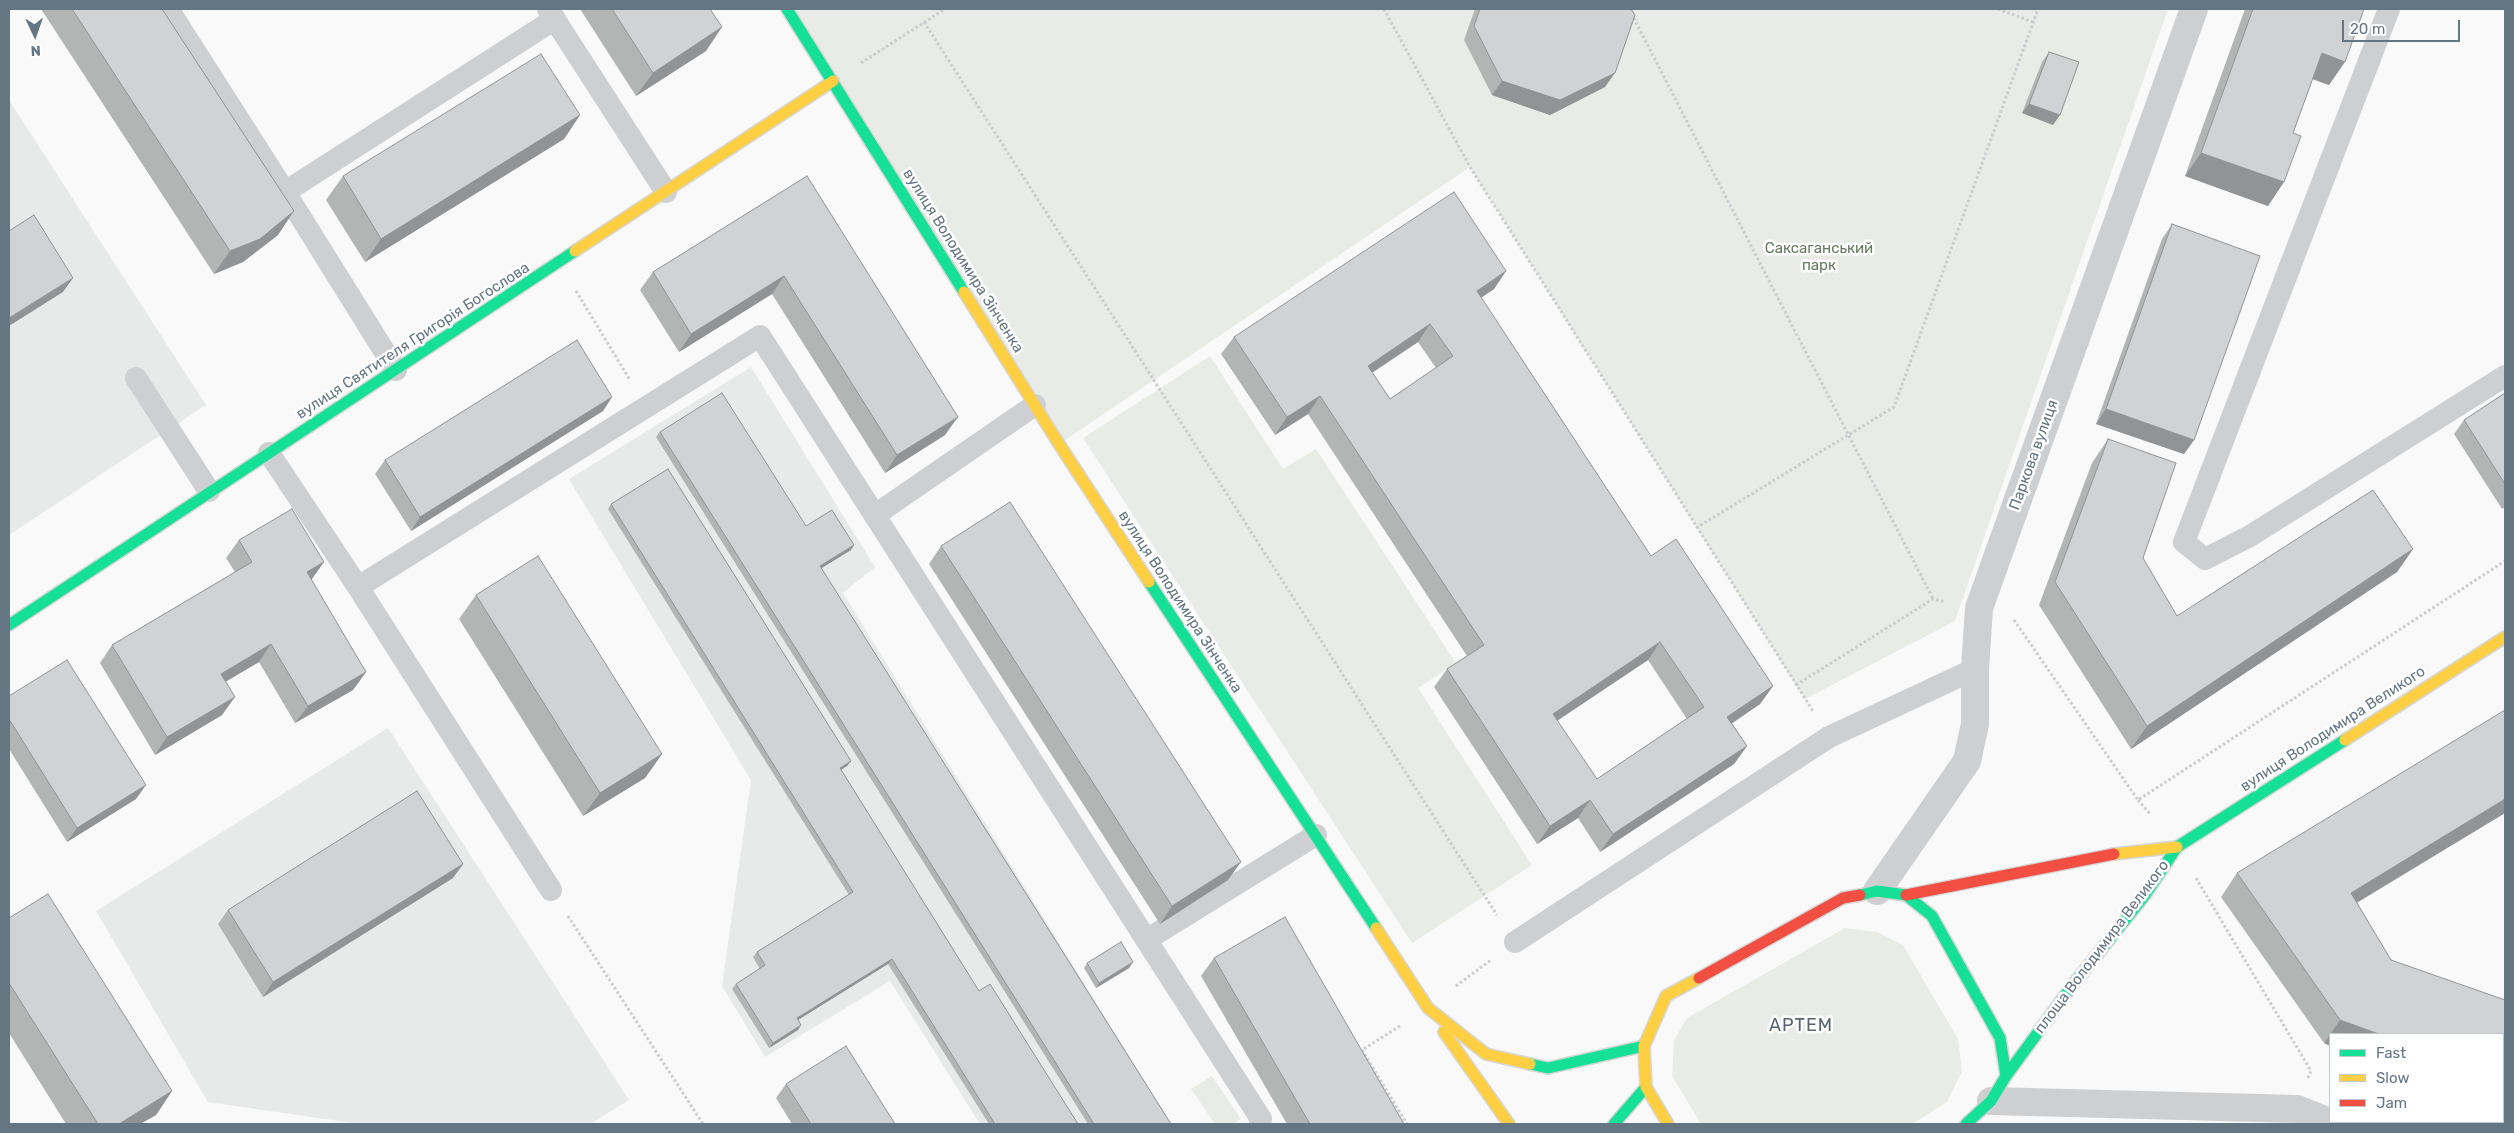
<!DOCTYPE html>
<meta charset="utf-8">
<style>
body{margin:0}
#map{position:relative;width:2514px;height:1133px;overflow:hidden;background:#f9f9f9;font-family:Rubik,sans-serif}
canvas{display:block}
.frame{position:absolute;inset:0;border:10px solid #657683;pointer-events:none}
.legend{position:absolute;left:2329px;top:1033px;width:175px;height:90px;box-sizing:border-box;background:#fff;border:1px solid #c1c8cd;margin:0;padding:6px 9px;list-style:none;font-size:15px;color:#657683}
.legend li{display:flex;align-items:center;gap:10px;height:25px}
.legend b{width:25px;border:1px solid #c1c8cd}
.north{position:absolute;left:10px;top:10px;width:50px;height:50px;-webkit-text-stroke:4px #fff;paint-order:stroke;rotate:177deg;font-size:14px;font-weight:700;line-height:20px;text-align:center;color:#657683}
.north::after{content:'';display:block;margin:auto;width:18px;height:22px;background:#657683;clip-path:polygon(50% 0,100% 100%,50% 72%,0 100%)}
.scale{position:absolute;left:2342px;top:20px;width:118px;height:22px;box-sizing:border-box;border:2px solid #657683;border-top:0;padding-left:6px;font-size:15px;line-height:18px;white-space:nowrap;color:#657683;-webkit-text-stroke:4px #fff;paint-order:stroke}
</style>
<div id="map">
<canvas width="2514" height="1133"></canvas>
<div class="frame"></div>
<ul class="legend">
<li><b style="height:6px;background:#16e098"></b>Fast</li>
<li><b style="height:6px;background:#ffcf43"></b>Slow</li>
<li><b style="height:6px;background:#f24e42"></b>Jam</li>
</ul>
<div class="north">N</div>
<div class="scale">20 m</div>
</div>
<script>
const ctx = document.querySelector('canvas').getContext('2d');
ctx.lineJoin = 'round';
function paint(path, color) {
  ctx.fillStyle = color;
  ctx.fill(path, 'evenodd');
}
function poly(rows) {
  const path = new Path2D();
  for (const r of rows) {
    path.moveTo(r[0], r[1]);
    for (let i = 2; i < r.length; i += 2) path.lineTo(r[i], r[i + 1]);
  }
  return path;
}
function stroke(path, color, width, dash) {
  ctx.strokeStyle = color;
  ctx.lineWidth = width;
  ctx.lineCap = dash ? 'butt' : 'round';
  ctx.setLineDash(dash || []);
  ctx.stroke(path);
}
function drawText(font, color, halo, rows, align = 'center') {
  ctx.font = font + ' Rubik,sans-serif';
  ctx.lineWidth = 5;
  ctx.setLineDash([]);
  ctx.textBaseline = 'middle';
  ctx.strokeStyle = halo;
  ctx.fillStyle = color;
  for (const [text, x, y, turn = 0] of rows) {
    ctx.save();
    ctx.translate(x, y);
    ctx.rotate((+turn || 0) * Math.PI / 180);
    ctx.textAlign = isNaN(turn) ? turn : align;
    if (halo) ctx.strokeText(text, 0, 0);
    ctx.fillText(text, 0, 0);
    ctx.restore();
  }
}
paint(poly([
 [9,100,206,405,9,535],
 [751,367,875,567,843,593,1171,1124,980,1124,890,981,765,1057,722,986,751,780,569,479],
 [388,728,629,1100,590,1124,360,1124,208,1102,96,911]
]), '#e8e9e9');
paint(poly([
 [787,9,2168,9,1955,621,1805,699,1470,167,1059,444],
 [1210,356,1283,469,1316,449,1456,663,1418,688,1532,865,1412,943,1083,438],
 [1845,928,1877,932,1903,945,1958,1039,1962,1071,1947,1102,1912,1124,1701,1124,1672,1076,1674,1040,1687,1018],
 [1212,1076,1241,1119,1233,1124,1215,1124,1191,1089]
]), '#e8ebe6');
const fast = poly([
 [787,9,964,292],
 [1149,582,1376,928],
 [9,625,575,251],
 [1860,895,1877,891,1906,895,1932,916,2000,1038,2006,1076],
 [1530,1064,1548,1068,1644,1046],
 [1614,1124,1646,1087],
 [1966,1124,1991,1101,2006,1076,2072,986,2145,895,2177,847,2345,740]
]);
const slow = poly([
 [575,251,833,81],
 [964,292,1059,444,1149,582],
 [2345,740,2505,637],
 [2114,854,2177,847],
 [1376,928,1428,1008,1486,1054,1530,1064],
 [1444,1032,1509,1124],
 [1668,1124,1646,1087,1644,1046,1666,996,1699,978]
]);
const jam = poly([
 [1906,895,2114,854],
 [1699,978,1843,898,1860,895]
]);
stroke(fast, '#d5d6d7', 14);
stroke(slow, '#d5d6d7', 14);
stroke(jam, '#d5d6d7', 14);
stroke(poly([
 [1384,9,1470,167,1813,711],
 [1629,9,1933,599],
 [1998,9,2033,22],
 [924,22,1497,915],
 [861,63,945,9],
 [576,291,630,380],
 [1696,528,1894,407,2038,9],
 [2014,620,2138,800,2505,561],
 [1796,685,1933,599,1945,602],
 [2138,800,2151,815],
 [2196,878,2311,1071,2308,1078],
 [568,916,703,1124],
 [1456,986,1491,960],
 [1400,1026,1362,1050,1407,1124]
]), '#cbcccd', 3, [2.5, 2.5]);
stroke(poly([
 [168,9,285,192,555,19],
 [548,9,666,192],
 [2389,9,2184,542,2205,559,2250,536,2505,376],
 [285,192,396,370],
 [136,378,209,491],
 [269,453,358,587,551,890],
 [875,515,1035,405],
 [358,587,760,336,1261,1119,1260,1124],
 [1146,940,1316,835],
 [1515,942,1829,737,1975,669]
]), '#cecfd0', 22);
stroke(poly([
 [1877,891,1967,761,1975,724,1975,669,1979,608,2194,9],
 [1991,1101,2297,1109,2335,1124]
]), '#cecfd0', 28);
stroke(fast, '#16e098', 11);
stroke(slow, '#ffcf43', 11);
stroke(jam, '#f24e42', 11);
paint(poly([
 [41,9,162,9,278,235,243,262,214,274],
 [580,9,710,9,706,51,636,96],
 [1475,9,1631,9,1605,87,1550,115,1492,95,1464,40],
 [2245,9,2364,9,2329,85,2312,79,2268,206,2185,176],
 [2049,52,2053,125,2022,113,2042,62],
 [580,115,564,139,365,262,326,200,343,176],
 [807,176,945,435,885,473,772,294,679,352,640,290,653,272],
 [2172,224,2194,440,2184,454,2096,424,2162,239],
 [1506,271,1494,289,1481,298,1651,556,1773,686,1760,704,1732,723,1747,746,1734,764,1600,852,1578,818,1537,844,1434,687,1447,669,1467,656,1308,414,1275,435,1221,354,1234,337],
 [1418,342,1436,368,1390,399,1372,373],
 [1648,660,1687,719,1597,779,1557,721],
 [2505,393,2505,507,2502,509,2454,434,2464,420],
 [612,397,603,411,411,531,375,474,385,460],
 [660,432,806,526,851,550,821,568,1171,1124,1088,1124,656,437],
 [2108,439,2143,558,2177,616,2413,549,2397,572,2131,749,2039,605,2092,463],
 [611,504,851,761,847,766,841,770,979,991,1078,1124,989,1124,888,964,798,1020,801,1025,798,1030,769,1048,732,989,736,984,760,969,753,957,757,952,849,895,608,509],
 [239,540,324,562,311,580,366,672,353,690,295,723,259,662,225,682,222,715,155,755,100,663,112,645,235,572,226,558],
 [941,546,1228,880,1160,924,929,564],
 [476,595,662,754,645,778,583,816,459,619],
 [9,696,136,799,67,842,9,749],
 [2505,813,2357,903,2391,960,2324,1043,2221,897,2237,873],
 [463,864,453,878,263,997,218,924,228,910],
 [9,918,172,1091,156,1115,140,1124,66,1124,9,1033],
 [1214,958,1404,1124,1287,1124,1201,976],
 [1087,963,1129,968,1096,988,1084,968],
 [786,1084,895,1124,792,1124,776,1098]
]), '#b3b5b5');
paint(poly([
 [722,27,706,51,636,96,653,73],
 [2322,53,2345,62,2329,85,2305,76],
 [1615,73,1605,87,1550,115,1492,95,1502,81],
 [2029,104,2060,115,2053,125,2022,113],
 [580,115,564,139,365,262,381,239],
 [2201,153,2284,182,2268,206,2185,176],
 [294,211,278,235,243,262,214,274,230,251],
 [1506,271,1494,289,1464,309,1477,291],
 [784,276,772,294,679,352,691,334],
 [73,278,63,292,9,326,9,318],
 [1430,324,1418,342,1355,384,1368,366],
 [1320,396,1308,414,1275,435,1287,417],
 [612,397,603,411,411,531,420,517],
 [2106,409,2194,440,2184,454,2096,424],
 [958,417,945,435,885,473,897,455],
 [854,545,851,550,817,571,820,566],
 [2413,549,2397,572,2131,749,2147,726],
 [324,562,311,580,307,572],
 [1660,642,1648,660,1540,732,1553,714],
 [271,644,259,662,208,692,221,674],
 [366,672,353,690,295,723,308,706],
 [1773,686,1760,704,1715,735,1727,717],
 [235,697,222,715,155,755,167,737],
 [1747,746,1734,764,1600,852,1613,834],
 [662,754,645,778,583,816,600,793],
 [851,761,847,766,836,773,840,768],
 [146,785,136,799,67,842,77,828],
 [2505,799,2505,813,2334,916,2351,893],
 [1590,800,1578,818,1537,844,1550,826],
 [1241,862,1228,880,1160,924,1172,906],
 [463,864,453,878,263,997,273,982],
 [892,959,888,964,793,1023,797,1018],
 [1133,962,1129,968,1096,988,1099,983],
 [2340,1020,2379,1034,2330,1034,2330,1046,2324,1043],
 [801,1025,798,1030,769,1048,773,1043],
 [2503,1080,2505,1081,2505,1110,2503,1109],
 [172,1091,156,1115,140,1124,119,1124]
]), '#929394');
const building = poly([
 [72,9,162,9,294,211,260,239,230,251,72,9],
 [612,9,710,9,722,27,653,73,612,9],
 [1480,9,1631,9,1635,15,1615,73,1560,100,1502,81,1474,26,1480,9],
 [2253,9,2364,9,2345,62,2322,53,2293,133,2301,136,2284,182,2201,153,2253,9],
 [2049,52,2079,62,2060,115,2029,104,2049,52],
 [541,54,580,115,381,239,343,176,541,54],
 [807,176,958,417,897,455,784,276,691,334,653,272,807,176],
 [1454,192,1506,271,1477,291,1651,556,1676,539,1773,686,1727,717,1747,746,1613,834,1590,800,1550,826,1447,669,1484,645,1320,396,1287,417,1234,337,1454,192],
 [1430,324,1453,356,1390,399,1368,366,1430,324],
 [1660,642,1704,707,1597,779,1553,714,1660,642],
 [34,215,73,278,9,318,9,231,34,215],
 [2172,224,2260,256,2194,440,2106,409,2172,224],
 [577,340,612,397,420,517,385,460,577,340],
 [722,393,806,526,832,510,854,545,820,566,1171,1124,1094,1124,660,432,722,393],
 [2505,393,2505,484,2464,420,2505,393],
 [2108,439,2176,463,2143,558,2177,616,2373,490,2413,549,2147,726,2055,582,2108,439],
 [668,469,851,761,840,768,979,991,990,984,1078,1124,995,1124,892,959,797,1018,801,1025,773,1043,736,984,765,965,757,952,853,892,611,504,668,469],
 [1010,502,1241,862,1172,906,941,546,1010,502],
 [292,509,324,562,307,572,366,672,308,706,271,644,221,674,235,697,167,737,112,645,252,562,239,540,292,509],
 [538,556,662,754,600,793,476,595,538,556],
 [67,660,146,785,77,828,9,719,9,696,67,660],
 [2505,710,2505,799,2351,893,2391,960,2505,1000,2505,1081,2503,1080,2503,1034,2379,1034,2340,1020,2237,873,2505,710],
 [417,791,463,864,273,982,228,910,417,791],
 [48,894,172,1091,119,1124,98,1124,9,983,9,918,48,894],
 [1285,917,1404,1124,1310,1124,1214,958,1285,917],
 [1121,942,1133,962,1099,983,1087,963,1121,942],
 [846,1046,895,1124,811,1124,786,1084,846,1046]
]);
paint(building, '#d0d2d3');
stroke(building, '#929394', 1);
drawText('15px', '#687a64', '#fff', [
 ["Саксаганський",1819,249],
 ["парк",1819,266]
]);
drawText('15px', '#657683', '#fff', [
 ["вулиця Володимира Зінченка",963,261,58],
 ["вулиця Святителя Григорія Богослова",413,341,-33],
 ["Паркова вулиця",2034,455,-70],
 ["вулиця Володимира Зінченка",1180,602,57],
 ["вулиця Володимира Великого",2333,729,-33],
 ["площа Володимира Великого",2102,947,-53]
]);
ctx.letterSpacing = '1px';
drawText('18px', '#57646e', '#fff', [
 ["АРТЕМ",1801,1026]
]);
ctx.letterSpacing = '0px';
</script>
